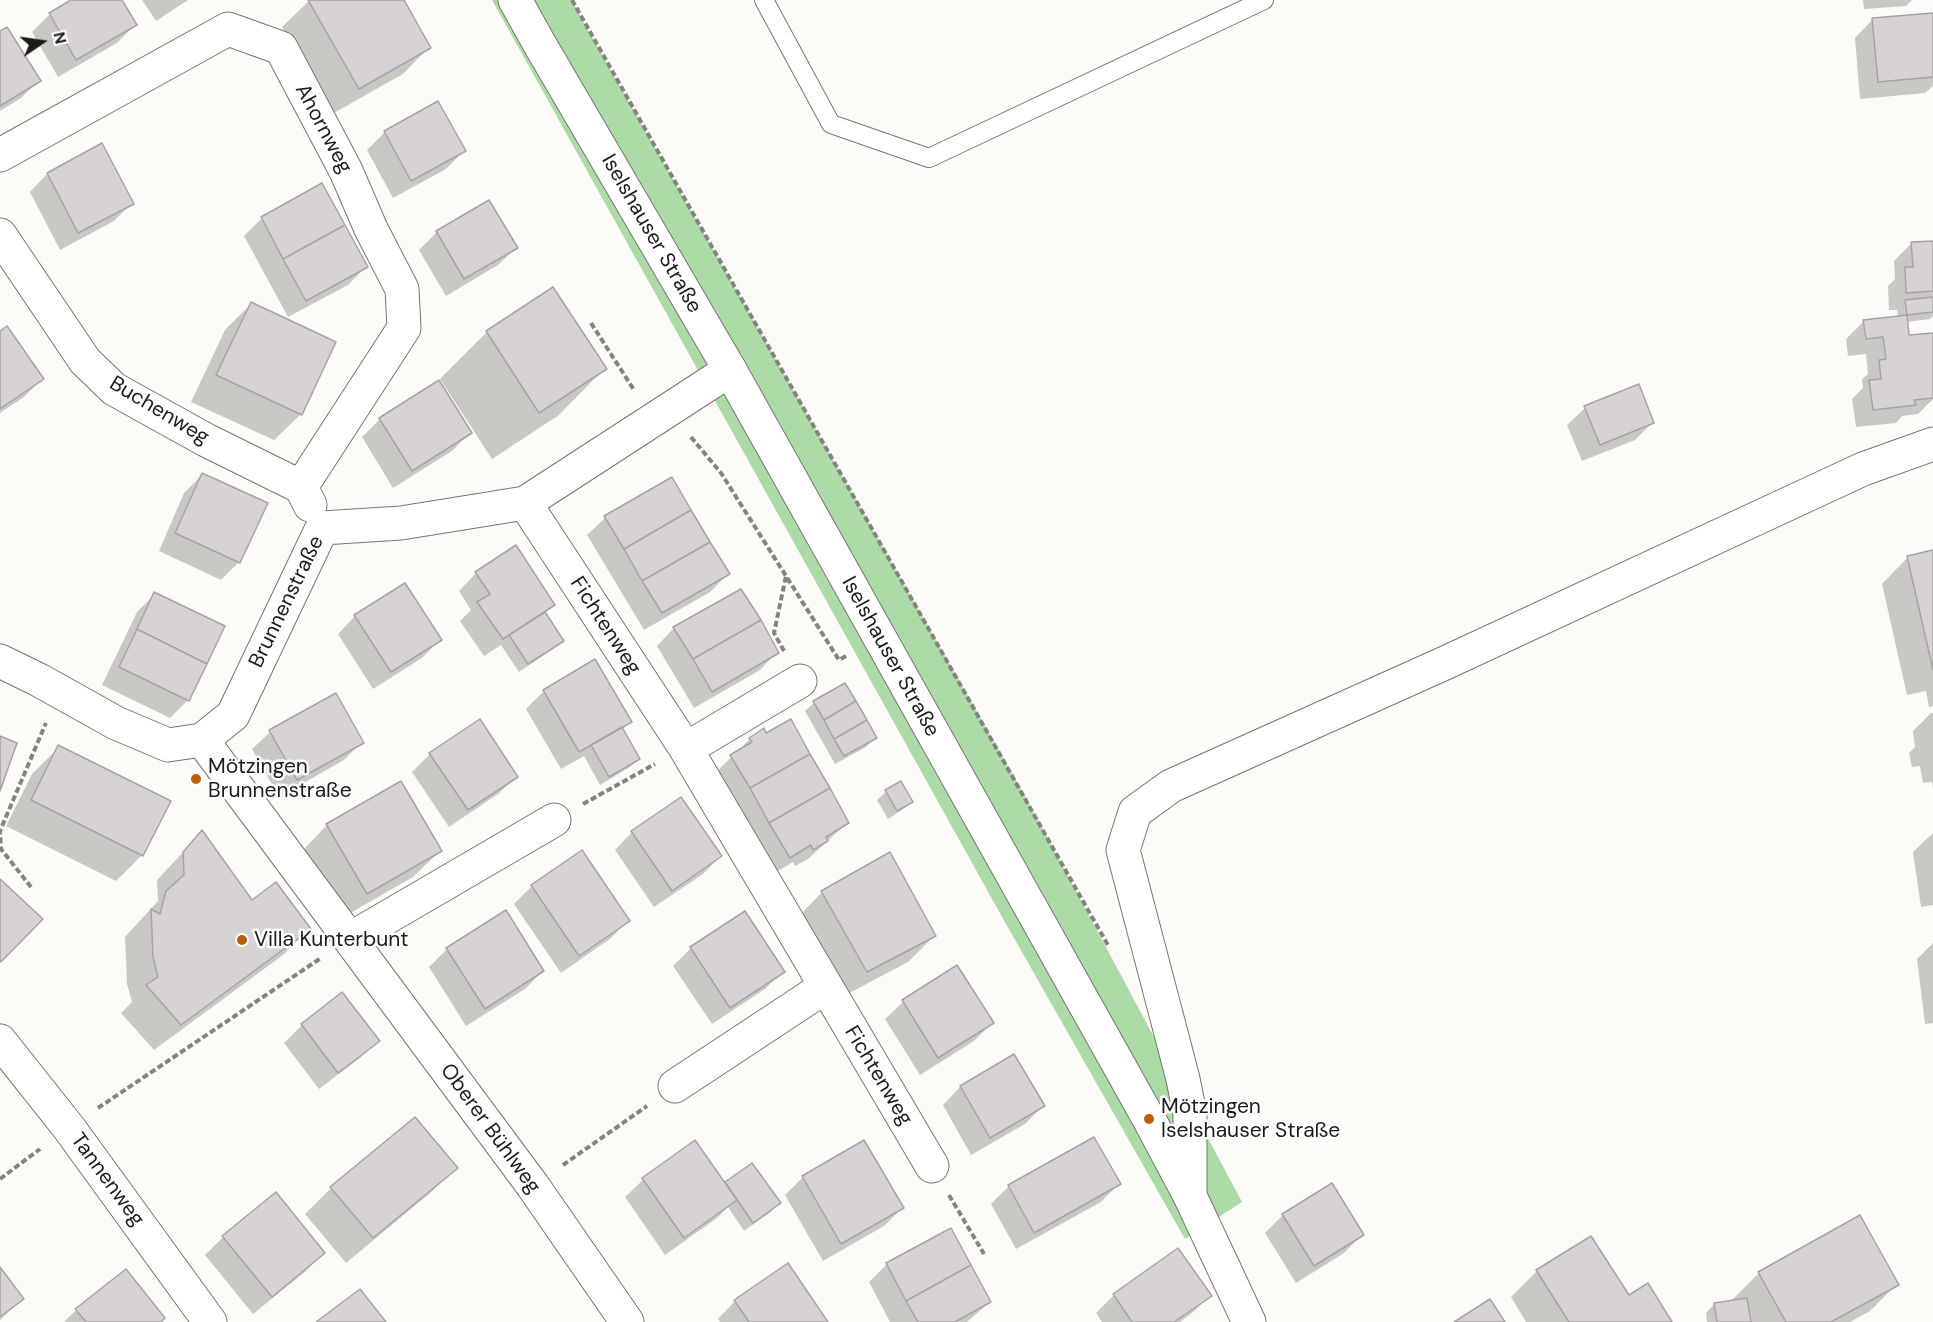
<!DOCTYPE html>
<meta charset="utf-8">
<style>
body{margin:0}
#map{position:relative;width:1933px;height:1322px;overflow:hidden;background:#fdfbf7;font-family:"DM Sans",sans-serif}
canvas{display:block}
.north{position:absolute;left:12px;top:12px;width:60px;height:60px;-webkit-text-stroke:4px #fff;paint-order:stroke;rotate:77deg;font-size:16px;font-weight:700;line-height:24px;text-align:center;color:#1b1b19}
.north::after{content:'';display:block;margin:auto;width:21px;height:27px;background:#1b1b19;clip-path:polygon(50% 0,100% 100%,50% 72%,0 100%)}
</style>
<div id="map">
<canvas width="1933" height="1322"></canvas>
<div class="north">N</div>
</div>
<script>
const ctx = document.querySelector('canvas').getContext('2d');
ctx.lineJoin = 'round';
function paint(path, color) {
  ctx.fillStyle = color;
  ctx.fill(path, 'evenodd');
}
function poly(rows) {
  const path = new Path2D();
  for (const r of rows) {
    path.moveTo(r[0], r[1]);
    for (let i = 2; i < r.length; i += 2) path.lineTo(r[i], r[i + 1]);
  }
  return path;
}
function stroke(path, color, width, dash) {
  ctx.strokeStyle = color;
  ctx.lineWidth = width;
  ctx.lineCap = dash ? 'butt' : 'round';
  ctx.setLineDash(dash || []);
  ctx.stroke(path);
}
function drawText(font, color, halo, rows, align = 'center') {
  ctx.font = font + ' "DM Sans",sans-serif';
  ctx.lineWidth = 5;
  ctx.setLineDash([]);
  ctx.textBaseline = 'middle';
  ctx.strokeStyle = halo;
  ctx.fillStyle = color;
  for (const [text, x, y, turn = 0] of rows) {
    ctx.save();
    ctx.translate(x, y);
    ctx.rotate((+turn || 0) * Math.PI / 180);
    ctx.textAlign = isNaN(turn) ? turn : align;
    if (halo) ctx.strokeText(text, 0, 0);
    ctx.fillText(text, 0, 0);
    ctx.restore();
  }
}
paint(poly([
 [492,0,572,0,584,23,1029,803,1242,1202,1185,1239,1006,924]
]), '#addba8');
paint(poly([
 [74,0,120,0,135,25,117,43,58,77,32,32,50,14],
 [142,0,188,0,156,21],
 [310,0,402,0,429,47,403,74,332,114,282,27],
 [1863,0,1912,0,1906,6,1864,9],
 [1933,14,1933,86,1925,93,1860,99,1855,38,1872,20],
 [0,33,39,81,21,98,0,111],
 [385,132,464,151,446,169,393,198,367,150],
 [101,145,132,203,114,221,60,250,30,192,47,174],
 [489,202,516,248,498,265,446,296,419,250,437,232],
 [262,218,366,267,348,285,288,317,244,236],
 [1933,242,1933,316,1930,319,1906,322,1908,337,1933,342,1933,399,1918,414,1902,416,1896,423,1856,427,1852,399,1863,388,1862,379,1868,374,1866,354,1848,356,1846,339,1864,321,1898,317,1897,310,1889,310,1888,286,1895,279,1894,261,1912,243],
 [553,289,605,368,559,415,492,459,440,379,487,332],
 [251,304,301,414,274,440,191,402,225,330],
 [0,333,42,379,24,397,0,413],
 [1585,408,1652,423,1635,440,1582,461,1567,425],
 [380,419,470,433,452,451,393,488,362,437],
 [202,475,266,504,239,562,221,580,159,551,184,493],
 [671,479,728,574,710,592,644,630,587,535,605,518],
 [1933,551,1933,706,1929,707,1926,691,1907,695,1882,584,1908,557],
 [476,573,553,605,544,613,562,640,553,649,519,672,501,645,484,656,460,621,471,610,459,591],
 [155,594,188,700,170,718,102,685,137,612],
 [355,616,440,640,422,658,373,689,338,634],
 [674,628,777,652,760,670,694,708,657,646],
 [544,691,630,721,622,730,638,759,630,767,600,785,584,756,561,769,526,709],
 [335,695,362,742,344,760,279,797,252,749,270,732],
 [814,703,875,738,866,747,835,764,805,711],
 [1931,713,1933,713,1933,789,1932,782,1923,783,1920,766,1912,767,1909,753,1915,747,1913,731],
 [750,739,848,822,808,859,795,866,793,862,771,875,714,774],
 [59,747,142,855,116,881,6,826,32,774],
 [430,754,516,777,498,794,449,827,412,772],
 [900,783,911,802,902,810,888,819,877,800,886,792],
 [327,825,440,851,413,877,340,919,301,852],
 [202,832,251,902,309,929,283,955,154,1050,121,1013,132,1002,127,984,125,937,158,901,157,880],
 [632,832,721,856,703,874,654,907,615,850],
 [1933,833,1933,905,1921,907,1913,852],
 [532,886,628,921,611,938,561,973,514,904],
 [822,892,934,936,908,962,840,998,796,919],
 [1933,943,1933,1023,1925,1024,1917,959],
 [691,948,783,971,765,989,712,1024,673,966],
 [447,949,543,971,525,989,466,1026,429,967],
 [957,967,992,1023,974,1041,920,1075,885,1019,903,1002],
 [342,994,378,1041,360,1058,319,1089,284,1043,302,1025],
 [1014,1056,1043,1106,1025,1124,971,1155,943,1105,960,1087],
 [695,1143,724,1185,752,1165,779,1203,771,1212,744,1231,728,1207,717,1218,665,1255,625,1197,643,1180],
 [456,1168,429,1194,346,1263,305,1214,331,1188],
 [803,1177,902,1208,884,1226,823,1261,785,1195],
 [1119,1184,1101,1202,1016,1249,991,1204,1009,1186],
 [1283,1215,1362,1235,1344,1253,1296,1283,1265,1233],
 [951,1230,990,1302,967,1322,890,1322,869,1282,887,1264],
 [223,1237,323,1253,306,1271,253,1314,205,1255],
 [0,1270,22,1299,0,1320],
 [1537,1271,1628,1298,1670,1322,1526,1322,1511,1297],
 [1759,1273,1897,1284,1870,1311,1850,1322,1707,1322,1706,1313,1714,1304,1733,1301,1732,1300],
 [1114,1295,1210,1296,1192,1313,1180,1322,1102,1322,1096,1313],
 [735,1301,827,1322,720,1322,718,1319],
 [76,1310,159,1322,64,1322]
]), '#0003');
const building = poly([
 [71,0,122,0,137,25,76,60,49,13,71,0],
 [308,0,404,0,431,48,359,89,308,0],
 [1933,13,1933,77,1878,82,1872,18,1933,13],
 [7,27,41,81,0,106,0,31,7,27],
 [438,101,466,151,411,181,384,131,438,101],
 [102,143,134,204,78,233,47,173,102,143],
 [322,183,345,225,283,259,261,217,322,183],
 [489,200,518,248,464,279,436,231,489,200],
 [345,225,368,267,306,301,283,259,345,225],
 [1933,241,1933,291,1906,293,1905,267,1913,267,1911,242,1933,241],
 [553,287,607,369,539,413,486,331,553,287],
 [1933,297,1933,312,1907,315,1905,300,1933,297],
 [251,302,336,342,302,415,216,375,251,302],
 [1907,315,1909,335,1933,333,1933,398,1914,400,1916,405,1873,410,1869,380,1881,379,1879,360,1886,359,1883,337,1866,339,1863,320,1907,315],
 [7,326,44,379,0,409,0,331,7,326],
 [439,380,472,433,412,471,379,418,439,380],
 [1639,384,1654,423,1600,445,1584,406,1639,384],
 [202,473,268,503,240,563,175,533,202,473],
 [672,477,691,510,624,549,604,516,672,477],
 [691,510,710,542,642,581,624,549,691,510],
 [710,542,730,574,662,613,642,581,710,542],
 [516,545,555,605,503,639,477,602,490,594,475,572,516,545],
 [1933,550,1933,670,1907,556,1933,550],
 [405,583,442,640,391,672,354,615,405,583],
 [741,589,761,620,693,659,673,627,741,589],
 [154,592,225,626,207,664,137,629,154,592],
 [545,612,564,641,528,664,509,635,545,612],
 [761,620,779,653,712,692,693,659,761,620],
 [137,629,207,664,189,701,119,667,137,629],
 [595,659,632,722,579,752,543,690,595,659],
 [845,683,856,701,824,720,813,701,845,683],
 [336,693,364,743,297,780,269,730,336,693],
 [856,701,867,720,834,739,824,720,856,701],
 [480,719,518,777,468,810,429,753,480,719],
 [791,719,810,754,750,788,730,755,752,742,749,738,764,728,766,733,791,719],
 [867,720,877,738,844,756,834,739,867,720],
 [622,727,640,759,609,777,591,745,622,727],
 [0,736,17,743,0,791,0,736],
 [58,745,171,801,143,856,31,800,58,745],
 [810,754,830,788,769,823,750,788,810,754],
 [401,781,442,851,367,894,326,824,401,781],
 [901,781,913,802,897,811,885,790,901,781],
 [830,788,849,823,826,837,828,841,813,850,811,845,790,858,769,823,830,788],
 [681,797,722,856,672,891,631,831,681,797],
 [202,830,252,900,276,882,311,929,181,1025,146,985,158,977,153,957,151,909,160,914,166,891,184,875,183,852,202,830],
 [582,850,630,921,579,956,531,885,582,850],
 [890,852,936,936,867,972,821,891,890,852],
 [0,879,43,919,1,962,0,961,0,879],
 [506,910,544,971,485,1009,446,948,506,910],
 [745,911,785,972,730,1008,690,947,745,911],
 [957,965,994,1023,938,1058,902,1000,957,965],
 [342,992,380,1041,338,1073,301,1024,342,992],
 [1014,1054,1045,1106,990,1138,960,1086,1014,1054],
 [415,1117,458,1168,373,1238,330,1187,415,1117],
 [1094,1137,1121,1184,1034,1233,1008,1185,1094,1137],
 [695,1140,737,1200,684,1238,642,1178,695,1140],
 [864,1140,904,1208,841,1244,802,1176,864,1140],
 [752,1163,781,1203,753,1223,725,1182,752,1163],
 [1332,1183,1364,1235,1314,1266,1282,1214,1332,1183],
 [276,1192,325,1253,272,1297,222,1236,276,1192],
 [1860,1215,1899,1285,1831,1322,1786,1322,1758,1272,1860,1215],
 [951,1228,971,1265,906,1301,886,1263,951,1228],
 [1591,1236,1629,1295,1648,1283,1672,1322,1569,1322,1536,1270,1591,1236],
 [1178,1248,1212,1296,1174,1322,1132,1322,1113,1294,1178,1248],
 [788,1263,828,1322,749,1322,734,1300,788,1263],
 [971,1265,991,1302,955,1322,918,1322,906,1301,971,1265],
 [0,1267,24,1299,0,1317,0,1267],
 [126,1269,165,1318,161,1322,86,1322,75,1309,126,1269],
 [360,1289,386,1322,316,1322,360,1289],
 [1747,1298,1751,1322,1717,1322,1714,1303,1747,1298],
 [1490,1299,1505,1322,1454,1322,1490,1299]
]);
paint(building, '#d7d2d5');
stroke(building, '#a8a3a6', 1.5);
const lane = poly([
 [764,0,831,124,929,158,1264,0]
]);
const street = poly([
 [0,155,228,29,281,48,346,171,371,229,402,289,404,328,301,487],
 [0,235,85,361,114,389,206,440,301,487,310,505],
 [525,503,686,749,932,1166],
 [0,661,39,680,116,723,168,745,202,740,233,715,322,528,401,523,525,503,730,370],
 [202,740,533,1186,627,1322],
 [686,749,800,681],
 [350,939,554,820],
 [0,1041,69,1128,210,1322],
 [675,1086,825,987],
 [1190,1196,1190,1114,1183,1079,1123,850,1135,812,1171,786,1445,663,1863,469,1933,444]
]);
const secondary = poly([
 [515,0,539,43,730,370,1149,1119,1190,1196,1249,1322]
]);
stroke(lane, '#787672', 20);
stroke(street, '#787672', 35);
stroke(secondary, '#787672', 35);
stroke(poly([
 [572,0,1109,947],
 [591,323,634,390],
 [691,437,721,473,839,660,848,655],
 [784,651,774,633,786,576],
 [583,804,655,764],
 [31,887,1,849,0,831,46,723],
 [98,1108,321,958],
 [563,1165,647,1106],
 [0,1179,40,1149],
 [949,1195,984,1254]
]), '#848380', 4, [6, 3]);
stroke(lane, '#fff', 18);
stroke(street, '#fff', 33);
stroke(secondary, '#fff', 33);
for (const [x, y, r, color] of [
 [196,779,6,"#bb5e0d"],
 [242,940,6,"#bb5e0d"],
 [1149,1119,6,"#bb5e0d"]
]) {
  const dot = new Path2D();
  dot.arc(x, y, r, 0, 2 * Math.PI);
  ctx.fillStyle = color;
  ctx.fill(dot);
  stroke(dot, '#fff', 2);
}
drawText('21px', '#1b1b19', '#fff', [
 ["Ahornweg",323,129,62],
 ["Iselshauser Straße",651,234,60],
 ["Buchenweg",159,411,31],
 ["Brunnenstraße",287,602,-64],
 ["Fichtenweg",605,626,57],
 ["Iselshauser Straße",890,657,61],
 ["Fichtenweg",878,1076,59],
 ["Oberer Bühlweg",490,1129,54],
 ["Tannenweg",107,1180,54]
]);
drawText('21px', '#1b1b19', '#fff', [
 ["Mötzingen",208,767],
 ["Brunnenstraße",208,791],
 ["Villa Kunterbunt",254,940],
 ["Mötzingen",1161,1107],
 ["Iselshauser Straße",1161,1131]
], 'left');
</script>
